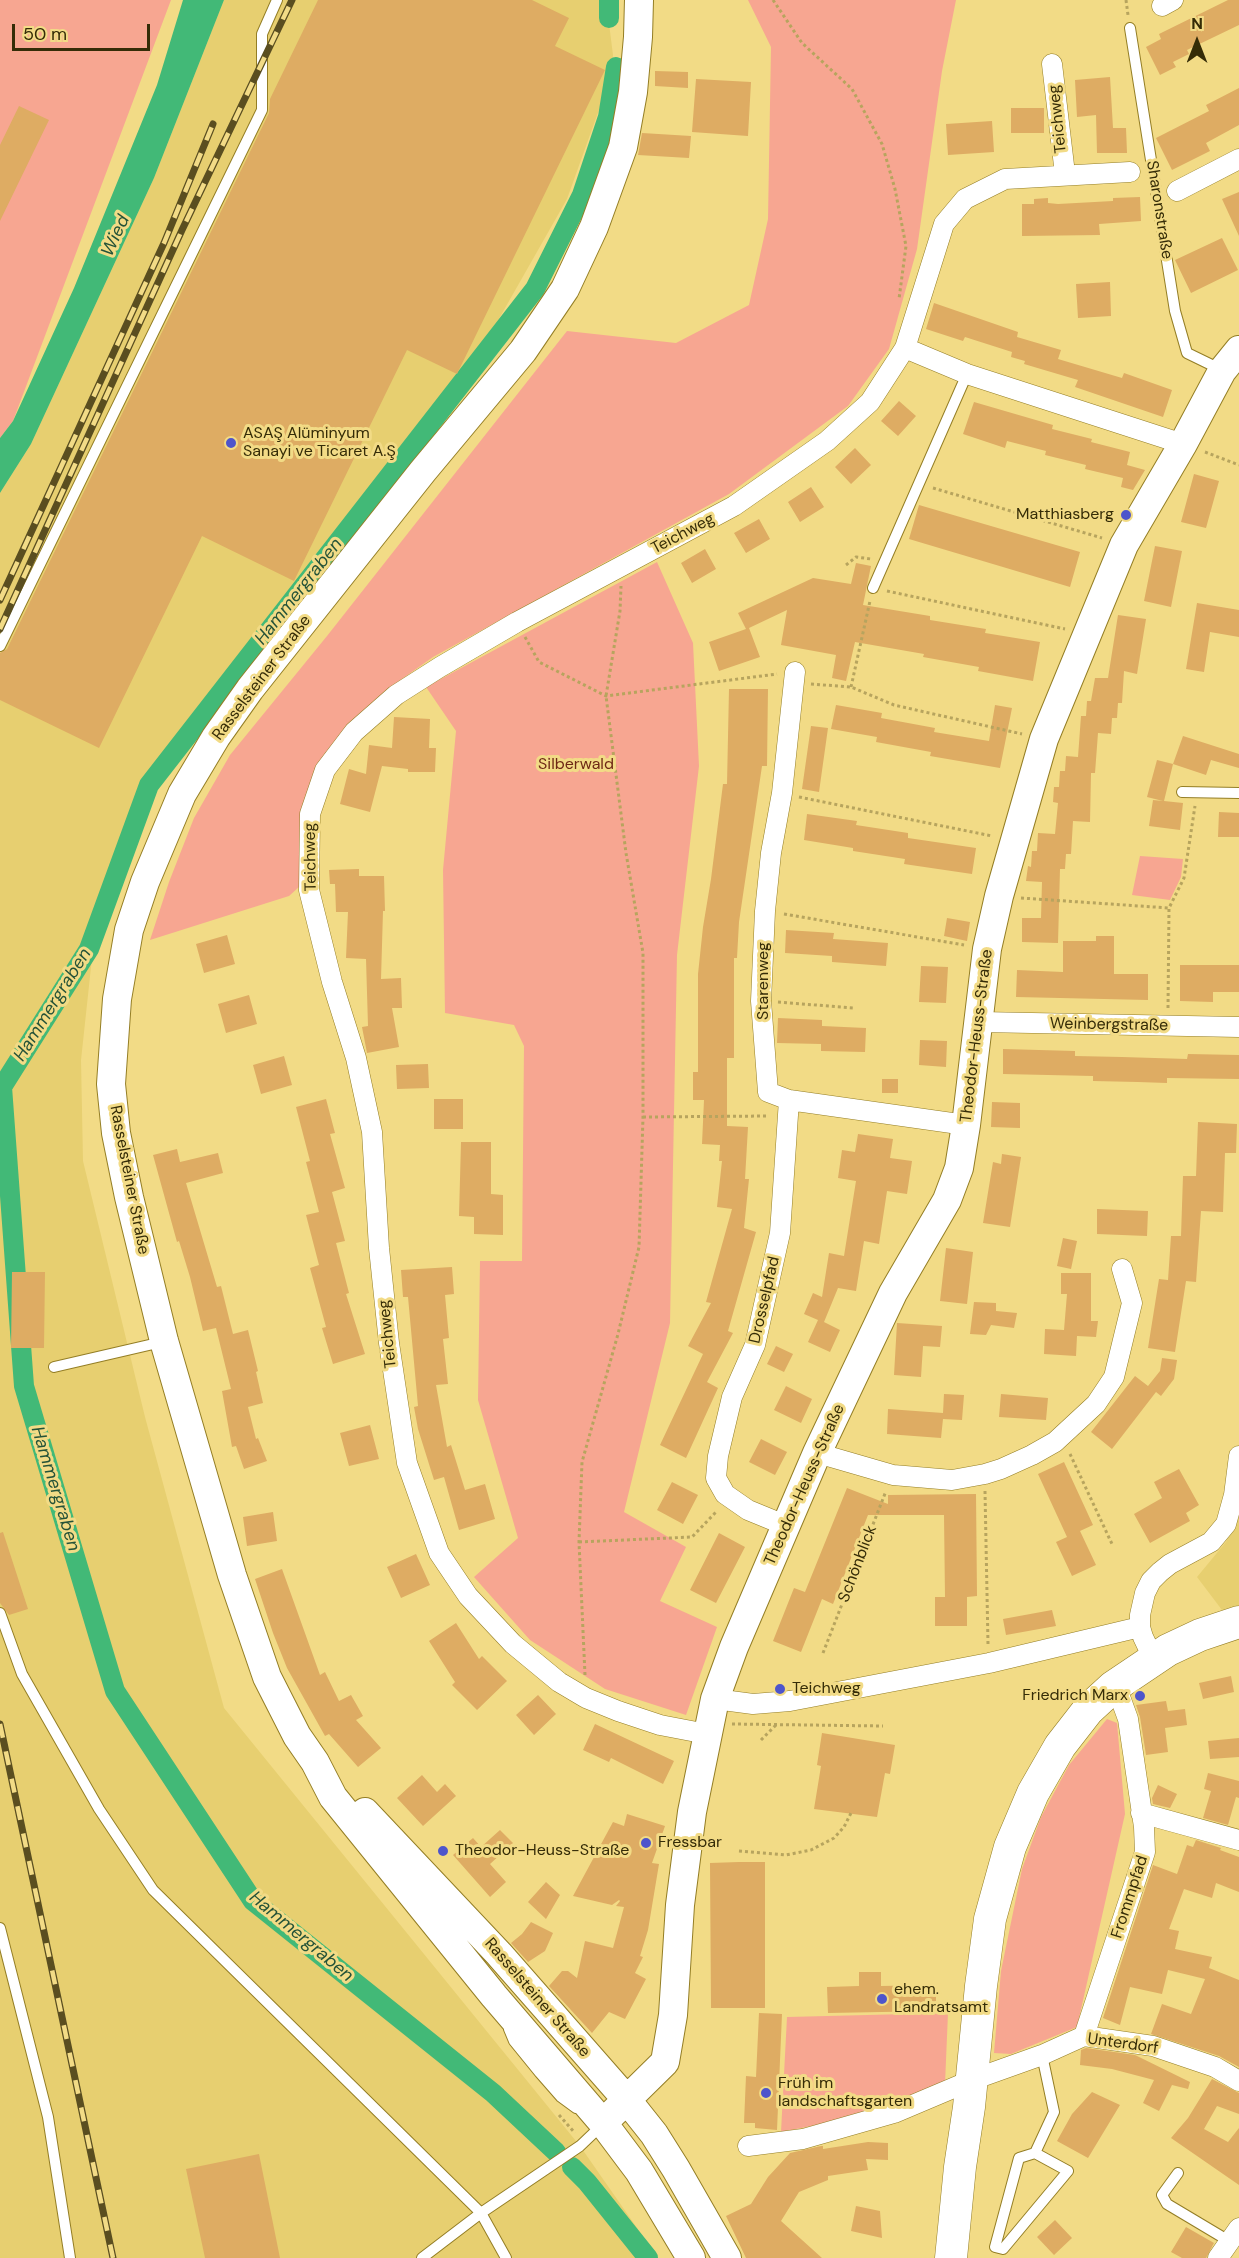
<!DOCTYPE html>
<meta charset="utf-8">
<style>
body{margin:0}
#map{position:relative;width:1239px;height:2258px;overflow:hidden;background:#f2db86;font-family:"DM Sans",sans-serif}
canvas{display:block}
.north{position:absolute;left:1167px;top:12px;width:60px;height:60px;-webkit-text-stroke:4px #f2db86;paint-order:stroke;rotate:0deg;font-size:16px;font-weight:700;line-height:24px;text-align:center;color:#352c07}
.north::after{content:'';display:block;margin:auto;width:21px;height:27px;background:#352c07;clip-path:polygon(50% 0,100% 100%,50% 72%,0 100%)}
.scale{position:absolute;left:12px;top:24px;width:138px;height:27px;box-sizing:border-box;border:3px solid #352c07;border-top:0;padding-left:8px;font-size:18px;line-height:21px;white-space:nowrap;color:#352c07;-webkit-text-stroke:4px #f2db86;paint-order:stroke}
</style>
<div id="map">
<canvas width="1239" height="2258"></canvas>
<div class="north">N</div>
<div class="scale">50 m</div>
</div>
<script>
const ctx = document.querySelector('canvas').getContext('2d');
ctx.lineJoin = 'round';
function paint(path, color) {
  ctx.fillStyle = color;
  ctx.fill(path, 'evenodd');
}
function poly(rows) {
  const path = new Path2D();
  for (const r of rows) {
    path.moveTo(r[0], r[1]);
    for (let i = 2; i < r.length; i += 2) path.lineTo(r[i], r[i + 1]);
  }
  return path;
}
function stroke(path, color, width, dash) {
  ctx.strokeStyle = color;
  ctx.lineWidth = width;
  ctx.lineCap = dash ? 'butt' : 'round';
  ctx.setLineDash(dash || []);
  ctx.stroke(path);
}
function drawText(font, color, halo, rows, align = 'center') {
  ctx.font = font + ' "DM Sans",sans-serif';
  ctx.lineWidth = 6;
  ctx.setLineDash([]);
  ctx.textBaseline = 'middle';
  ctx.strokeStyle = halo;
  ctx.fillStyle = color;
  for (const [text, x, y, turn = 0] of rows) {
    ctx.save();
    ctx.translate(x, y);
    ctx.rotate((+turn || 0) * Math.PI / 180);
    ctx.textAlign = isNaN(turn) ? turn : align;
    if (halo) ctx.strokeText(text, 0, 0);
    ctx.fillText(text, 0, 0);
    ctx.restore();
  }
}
paint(poly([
 [224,0,606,0,613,55,609,82,567,199,467,375,158,785,92,958,81,1060,83,1161,145,1417,224,1708,580,2146,658,2258,0,2258,0,493,31,444,154,178],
 [1239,1515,1239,1605,1222,1610,1197,1577,1226,1542]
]), '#e7cf70');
paint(poly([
 [0,0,171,0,13,421,0,438],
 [748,0,956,0,942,71,917,249,889,349,848,406,729,494,433,657,392,686,348,726,302,813,299,887,289,896,150,940,169,882,194,818,230,755,327,636,567,331,676,343,749,305,768,219,771,47],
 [657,562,693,643,699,766,677,955,670,1323,624,1512,686,1547,660,1601,717,1627,686,1715,605,1689,530,1640,474,1577,518,1538,478,1400,480,1261,522,1261,524,1046,514,1025,445,1013,443,870,456,731,426,687],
 [1140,856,1183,859,1181,877,1170,900,1132,895],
 [1107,1719,1117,1723,1125,1814,1077,2027,1011,2054,994,2053,1001,1971,1022,1869,1041,1817,1069,1765],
 [948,2013,945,2084,908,2099,841,2120,781,2132,787,2017]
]), '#f7a691');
paint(poly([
 [183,0,224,0,154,178,31,444,0,493,0,438,13,421,74,288,157,85]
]), '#42b977');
stroke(poly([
 [609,0,609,18],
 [556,2152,493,2093,253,1901,115,1691,24,1386,2,1087,89,949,149,785,535,289,582,195,608,117,616,67],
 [572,2167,587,2182,648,2258]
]), '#42b977', 20);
paint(poly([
 [318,0,532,0,569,18,555,46,605,70,457,374,407,350,294,581,202,536,99,748,0,700,0,653,7,649,269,113,270,99],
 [1228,0,1239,0,1239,25,1187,50,1189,54,1173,62,1176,67,1160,75,1146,47,1161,39,1159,34],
 [655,71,688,72,688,88,655,86],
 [1110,77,1113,128,1126,128,1127,153,1097,153,1096,115,1077,117,1075,80],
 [696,79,751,82,748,136,692,132],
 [1239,88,1239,125,1206,143,1210,151,1172,170,1156,138,1209,111,1206,105],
 [19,106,49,120,0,221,0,145],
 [1011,108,1044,108,1044,133,1011,133],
 [992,121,994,152,948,155,946,124],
 [642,133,691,136,689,158,638,155],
 [1239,192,1239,236,1222,199],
 [1140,197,1141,221,1099,224,1100,235,1022,236,1022,204,1034,204,1034,199,1048,198,1048,203,1058,204,1113,201,1113,198],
 [1222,238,1238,270,1191,293,1175,260],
 [1110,282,1111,316,1078,318,1076,284],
 [934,303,1018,332,1017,337,1061,350,1058,359,1122,378,1124,373,1172,390,1163,417,1075,387,1078,380,1024,364,1025,361,1011,357,1012,352,965,337,963,341,926,329],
 [899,401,916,416,898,436,881,421],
 [974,402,1053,425,1052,429,1092,439,1091,442,1130,452,1127,465,1145,470,1133,490,1121,487,1123,478,1085,469,1086,465,1045,455,1046,451,1007,441,1005,448,963,434],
 [855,448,871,465,851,484,835,467],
 [1194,474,1219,481,1206,528,1181,522],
 [811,487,824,507,800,522,788,502],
 [919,505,1080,552,1070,587,909,539],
 [759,519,770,539,746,553,734,533],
 [1155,546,1182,551,1171,607,1144,601],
 [705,549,716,569,692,583,681,563],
 [856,563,871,566,863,605,930,616,930,620,986,629,985,633,1040,642,1033,681,978,671,979,667,923,657,924,654,855,642,846,681,832,678,836,655,781,645,787,610,749,628,760,657,719,671,709,642,746,629,738,613,813,578,851,584],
 [1197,603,1239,610,1239,637,1210,632,1204,672,1186,669],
 [1118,615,1146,619,1137,674,1124,671,1122,703,1118,703,1117,718,1112,718,1111,734,1098,733,1095,773,1091,773,1090,822,1073,821,1071,854,1066,854,1065,869,1060,869,1058,943,1022,942,1022,918,1041,918,1042,882,1026,881,1028,866,1031,867,1032,851,1037,851,1038,833,1055,834,1058,803,1053,802,1054,787,1059,787,1060,771,1065,771,1066,756,1078,757,1081,716,1086,716,1087,701,1091,701,1095,678,1108,678],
 [729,689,768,689,767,766,762,766,739,922,737,958,734,958,734,1058,727,1058,727,1126,748,1127,745,1179,749,1179,744,1228,756,1232,728,1331,733,1333,707,1382,718,1388,686,1458,660,1445,703,1354,688,1346,711,1303,706,1302,732,1209,717,1207,722,1161,719,1161,720,1145,702,1144,704,1100,693,1100,693,1072,698,1072,698,974,703,927,711,879,723,784,727,784],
 [836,705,882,713,881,718,935,728,934,732,989,741,995,705,1012,708,1000,768,930,756,931,752,876,742,877,737,831,729],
 [394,717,430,719,429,748,436,748,435,772,408,772,408,769,382,766,370,812,340,804,349,769,366,774,369,745,392,748],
 [811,726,828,728,819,792,802,789],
 [1183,736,1239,754,1239,768,1211,760,1206,775,1173,764],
 [1157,760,1173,764,1164,801,1183,803,1180,830,1149,826,1153,800,1163,801,1147,797],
 [1219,812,1239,813,1239,837,1218,837],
 [807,814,857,821,856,825,908,833,908,838,976,848,972,874,904,864,905,859,853,851,853,848,804,840],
 [359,869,359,876,384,876,385,911,383,911,381,979,401,978,402,1008,392,1008,399,1047,367,1053,362,1027,368,1026,366,959,346,958,348,912,336,912,335,884,330,884,329,870],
 [947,918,970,922,967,941,944,936],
 [786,930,834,933,833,939,888,943,886,966,832,962,832,956,785,953],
 [227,935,235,964,204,973,196,944],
 [1096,936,1114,936,1114,974,1148,974,1148,1000,1016,997,1017,970,1063,972,1063,941,1096,941],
 [1180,965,1239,965,1239,992,1213,992,1213,1002,1180,1001],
 [921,966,948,967,946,1003,919,1002],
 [249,995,257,1024,226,1033,218,1004],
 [778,1018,822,1020,822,1026,866,1028,865,1052,821,1051,821,1044,777,1043],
 [920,1040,947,1041,946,1067,919,1065],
 [1003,1049,1075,1051,1075,1056,1122,1057,1187,1059,1188,1054,1239,1055,1239,1079,1167,1078,1167,1083,1138,1082,1093,1081,1093,1076,1003,1074],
 [284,1056,292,1085,261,1094,253,1065],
 [428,1064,429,1088,397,1089,396,1065],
 [882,1079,898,1079,898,1093,882,1093],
 [326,1099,335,1133,330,1134,345,1188,332,1192,345,1241,336,1243,349,1293,346,1294,365,1354,333,1364,322,1328,326,1327,310,1268,319,1265,306,1215,319,1212,306,1162,310,1161,296,1107],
 [434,1099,463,1099,463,1129,434,1129],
 [992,1102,1020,1103,1020,1128,991,1127],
 [1198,1122,1237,1124,1236,1153,1225,1153,1223,1212,1201,1211,1196,1282,1186,1281,1175,1352,1148,1348,1159,1279,1168,1280,1171,1236,1181,1236,1183,1176,1196,1176],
 [858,1134,893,1139,890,1158,912,1161,907,1194,887,1191,879,1244,864,1241,856,1291,838,1288,824,1322,840,1330,830,1352,808,1342,818,1320,804,1314,813,1293,822,1297,829,1253,844,1256,856,1181,838,1178,842,1150,855,1152],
 [461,1142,491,1142,491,1194,503,1195,503,1235,474,1234,474,1217,459,1216],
 [177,1149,180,1162,218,1153,223,1173,186,1183,217,1287,221,1286,233,1334,248,1330,258,1371,256,1372,263,1403,248,1407,256,1439,258,1438,267,1461,244,1469,236,1446,232,1447,222,1391,231,1389,216,1328,203,1331,190,1277,179,1241,177,1242,153,1155],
 [1002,1154,1021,1157,1010,1227,983,1223,993,1162,1001,1164],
 [1097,1209,1148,1211,1147,1236,1097,1234],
 [1063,1238,1077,1241,1071,1269,1057,1266],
 [946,1248,973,1252,967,1304,940,1301],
 [452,1267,454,1294,445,1295,449,1338,443,1339,448,1384,436,1385,447,1447,451,1445,465,1490,485,1484,495,1519,459,1530,444,1477,434,1480,418,1429,414,1407,418,1406,408,1297,403,1297,401,1270],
 [12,1272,45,1272,44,1348,11,1348],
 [1061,1273,1091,1273,1091,1321,1098,1321,1096,1337,1077,1336,1076,1356,1044,1354,1045,1329,1064,1330,1067,1294,1061,1294],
 [974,1302,996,1303,996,1311,1017,1313,1014,1328,991,1325,986,1335,970,1334],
 [897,1323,942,1326,940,1347,923,1346,921,1377,894,1375],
 [776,1346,793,1354,784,1372,767,1364],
 [1162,1358,1177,1360,1174,1379,1161,1396,1156,1392,1112,1449,1091,1432,1135,1376,1148,1386,1160,1371],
 [786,1386,812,1399,801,1423,774,1410],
 [944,1394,964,1395,962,1420,943,1419,941,1438,887,1434,888,1409,943,1413],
 [1001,1394,1048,1398,1046,1420,999,1417],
 [370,1425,379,1459,349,1466,340,1433],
 [761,1439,787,1452,775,1475,749,1462],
 [1064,1462,1093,1525,1080,1531,1096,1565,1072,1576,1056,1542,1067,1537,1038,1474],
 [1179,1469,1199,1505,1186,1513,1190,1521,1150,1543,1134,1514,1162,1498,1154,1482],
 [672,1482,698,1495,683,1524,657,1510],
 [847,1488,888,1504,888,1495,976,1494,977,1596,967,1597,967,1626,935,1626,935,1597,945,1597,944,1515,868,1515,833,1604,822,1599,801,1652,773,1641,794,1588,805,1592],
 [273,1512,277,1541,247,1546,243,1517],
 [3,1532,28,1609,9,1615,0,1603,0,1533],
 [719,1533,745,1547,716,1603,690,1590],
 [416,1554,430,1585,401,1598,387,1567],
 [282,1569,320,1675,325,1672,339,1701,351,1695,363,1716,356,1720,381,1748,358,1767,329,1734,325,1736,287,1668,273,1633,255,1579],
 [1052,1610,1056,1626,1006,1635,1003,1619],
 [456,1623,479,1659,482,1656,507,1681,477,1710,452,1685,455,1682,429,1641],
 [1231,1676,1234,1692,1203,1699,1199,1683],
 [538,1695,556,1714,534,1735,516,1715],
 [1166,1701,1168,1711,1185,1709,1187,1725,1165,1728,1168,1752,1146,1755,1140,1717,1136,1705],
 [595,1724,674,1761,663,1784,611,1758,609,1762,583,1750],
 [822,1733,895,1745,890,1774,885,1773,877,1817,814,1809,821,1766,817,1765],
 [1239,1738,1239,1757,1210,1759,1208,1741],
 [1208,1773,1239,1781,1239,1798,1236,1797,1228,1825,1203,1818,1211,1791,1204,1789],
 [422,1775,437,1792,445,1784,456,1796,423,1826,397,1798],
 [1158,1785,1177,1794,1170,1808,1153,1804,1152,1798],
 [627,1814,665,1826,652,1863,659,1864,648,1930,640,1956,643,1957,635,1973,646,1979,625,2019,609,2012,592,2033,549,1986,562,1971,568,1971,577,1978,585,1941,613,1948,624,1907,616,1906,620,1901,619,1900,612,1905,573,1896,613,1822,624,1826],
 [500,1830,513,1843,490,1864,506,1882,490,1897,453,1855,473,1838,481,1847],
 [1196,1840,1221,1848,1220,1850,1239,1857,1239,1892,1216,1883,1212,1898,1184,1889,1169,1929,1179,1931,1175,1949,1212,1957,1209,1968,1239,1980,1239,2067,1219,2056,1151,2034,1162,2004,1191,2014,1205,1979,1168,1970,1162,1994,1130,1987,1120,2025,1103,2018,1153,1865,1177,1874,1187,1845,1193,1847],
 [739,1862,765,1862,765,2008,711,2008,710,1863],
 [546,1882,560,1895,546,1919,528,1902],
 [531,1922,553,1933,545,1951,528,1962,511,1943,522,1934],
 [859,1972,881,1972,881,1986,936,1985,936,2011,828,2013,827,1987,859,1986],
 [759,2013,782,2014,777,2130,755,2128,755,2123,744,2123,746,2076,756,2077],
 [1086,2048,1135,2055,1190,2082,1188,2089,1172,2085,1159,2111,1143,2103,1154,2080,1112,2069,1080,2065,1081,2050],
 [1212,2079,1239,2093,1239,2114,1217,2106,1204,2129,1228,2142,1239,2128,1239,2185,1171,2138,1188,2118],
 [1092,2092,1120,2105,1088,2158,1057,2141,1072,2114],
 [868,2142,888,2143,888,2160,866,2159,868,2170,828,2176,828,2180,799,2192,781,2221,822,2258,746,2258,726,2216,751,2204,768,2177,790,2153,821,2146,823,2146,823,2149],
 [259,2154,280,2258,205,2258,186,2169],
 [856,2206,880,2211,882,2238,851,2231],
 [1055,2220,1072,2238,1054,2255,1037,2237],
 [1186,2227,1214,2243,1206,2258,1182,2258,1171,2252]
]), '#deac63');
const lane = poly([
 [1130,28,1175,311,1187,353,1222,370],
 [873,588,967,374],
 [0,646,262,110,262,34,277,0],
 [1182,792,1239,793],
 [54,1367,162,1342],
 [0,1613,22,1674,99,1809,153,1890,481,2213,506,2258],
 [0,1928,48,2117,70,2258],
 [509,2029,514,2041,540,2073,561,2097,576,2108],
 [1035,2153,1068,2171,1003,2249,995,2247,1019,2158,1035,2153,1054,2112,1042,2055],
 [1178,2173,1162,2195,1167,2204,1229,2241],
 [422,2258,481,2213,580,2146,602,2125]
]);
const street = poly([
 [1162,6,1173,0],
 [1052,64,1065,174],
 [1177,191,1239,159],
 [905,348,967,374,1183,444],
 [795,672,782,793,771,853,765,911,761,1001,768,1092,789,1100,966,1125],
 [980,1022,1239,1027],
 [817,1453,893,1475,952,1480,985,1474,1001,1469,1032,1455,1055,1442,1096,1404,1114,1377,1132,1303,1122,1269],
 [787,1526,748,1510,725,1494,716,1478,718,1456,732,1397,755,1345,780,1233,789,1100],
 [1153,1658,1143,1637,1140,1627,1140,1615,1145,1593,1151,1581,1160,1572,1170,1564,1211,1542,1226,1524,1234,1495,1239,1456],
 [715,1699,753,1704,790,1701,989,1663,1140,1627],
 [707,1734,660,1725,618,1711,586,1698,559,1682,513,1644,468,1596,439,1553,407,1463,389,1343,379,1248,372,1132,356,1058,332,982,309,890,310,814,325,770,354,732,396,695,440,667,517,622,734,506,827,441,870,402,905,348,944,224,965,199,1005,179,1130,172],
 [1141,1813,1239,1840],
 [1084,2036,1145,1852,1144,1827,1128,1719,1120,1697,1113,1687],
 [748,2146,803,2139,894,2113,972,2080,1042,2055,1084,2036,1153,2046,1215,2067,1239,2081],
 [1218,2258,1239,2228]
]);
const secondary = poly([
 [639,0,638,37,633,92,623,147,594,227,565,289,523,351,423,471,250,689,216,737,182,794,145,882,129,930,117,999,111,1084,116,1133,129,1197,164,1341,232,1575,267,1677,297,1736,315,1762,333,1797,494,1996,603,2123,639,2171,691,2258],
 [365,1812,499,1954,627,2100,654,2134,676,2169,727,2258],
 [603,2123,665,2062,673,2015,680,1905,692,1812,715,1699,734,1647,817,1453,893,1293,947,1200,959,1168,966,1125,987,949,999,896,1044,739,1124,545,1183,444,1222,371,1239,350]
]);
const primary = poly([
 [951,2258,960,2167,969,2107,981,1986,990,1919,1010,1847,1033,1793,1060,1746,1088,1710,1113,1687,1168,1650,1200,1635,1239,1622]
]);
stroke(lane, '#947e25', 12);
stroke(street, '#947e25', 21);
stroke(secondary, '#947e25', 30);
stroke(primary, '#947e25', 33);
stroke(poly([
 [773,0,802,43,852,89,882,144,895,189,906,246,899,299],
 [1126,0,1128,15],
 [1205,452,1239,465],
 [933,488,1102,538],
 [846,565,856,557,871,559],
 [887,591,1065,629],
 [525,637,539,662,606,696,777,674],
 [811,684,851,687,894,705,1022,734],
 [851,687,870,601],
 [799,797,992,836],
 [1021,898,1169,908],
 [784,914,964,945],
 [778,1002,853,1008],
 [1168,1008,1169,908,1184,878,1195,806],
 [643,1117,768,1116],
 [1070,1454,1112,1544],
 [985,1491,988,1644],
 [579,1542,692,1537,716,1512],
 [823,1653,886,1491],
 [585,1675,579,1542,582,1462,618,1334,639,1247,643,1117,643,953,626,853,606,696,620,611,621,586],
 [732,1724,883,1726],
 [761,1740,776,1725],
 [739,1851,786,1855,811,1850,834,1838,844,1827,851,1813],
 [559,2115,575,2133]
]), '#b7a45e', 3, [3, 3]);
stroke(lane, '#fff', 10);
stroke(street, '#fff', 20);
stroke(secondary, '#fff', 28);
stroke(primary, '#fff', 32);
const rail = poly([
 [0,600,164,243,213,124],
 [0,629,182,230,292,0],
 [0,1724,113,2258]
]);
stroke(rail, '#5a4e20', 7);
stroke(rail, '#f2db86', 4.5, [14]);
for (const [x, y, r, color] of [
 [231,443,6,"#4e55cb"],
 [1126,515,6,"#4e55cb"],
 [780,1689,6,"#4e55cb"],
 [1140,1696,6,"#4e55cb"],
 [646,1843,6,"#4e55cb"],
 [443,1851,6,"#4e55cb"],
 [882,1999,6,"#4e55cb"],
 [766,2093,6,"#4e55cb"]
]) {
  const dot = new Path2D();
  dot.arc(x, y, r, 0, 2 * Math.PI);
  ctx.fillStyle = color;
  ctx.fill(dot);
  stroke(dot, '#f2db86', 2);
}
drawText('16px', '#352c07', '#f2db86', [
 ["Teichweg",1058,119,-96],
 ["Sharonstraße",1159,210,81],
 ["Teichweg",683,534,-28],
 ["Rasselsteiner Straße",262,678,-53],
 ["Teichweg",311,857,-91],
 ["Starenweg",764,981,-90],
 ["Weinbergstraße",1109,1025,1],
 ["Theodor-Heuss-Straße",977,1036,-83],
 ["Rasselsteiner Straße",129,1180,79],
 ["Drosselpfad",765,1300,-77],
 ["Teichweg",388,1334,-96],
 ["Theodor-Heuss-Straße",805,1485,-66],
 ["Schönblick",858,1564,-69],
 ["Frommpfad",1130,1897,-72],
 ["Rasselsteiner Straße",537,1998,49],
 ["Unterdorf",1123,2044,8]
]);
drawText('16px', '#352c07', '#f2db86', [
 ["ASAŞ Alüminyum",243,434],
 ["Sanayi ve Ticaret A.Ş",243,452],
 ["Matthiasberg",1114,515,"right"],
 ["Teichweg",792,1689],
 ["Friedrich Marx",1128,1696,"right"],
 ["Fressbar",658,1843],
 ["Theodor-Heuss-Straße",455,1851],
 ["ehem.",894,1990],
 ["Landratsamt",894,2008],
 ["Früh im",778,2084],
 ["landschaftsgarten",778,2102]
], 'left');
drawText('16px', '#6e2816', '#f2db86', [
 ["Silberwald",576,765]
]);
drawText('italic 18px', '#255338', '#f2db86', [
 ["Wied",116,236,-65],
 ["Hammergraben",299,592,-52],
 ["Hammergraben",53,1005,-58],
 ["Hammergraben",55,1489,73],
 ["Hammergraben",301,1937,40]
]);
</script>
